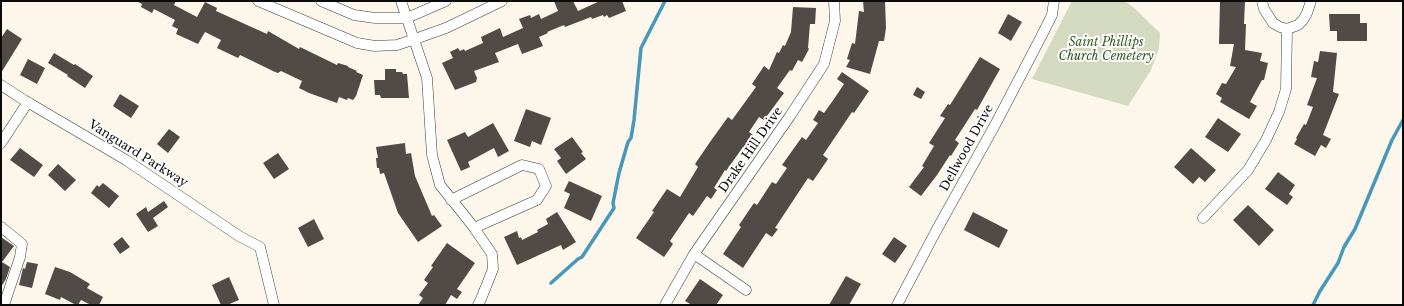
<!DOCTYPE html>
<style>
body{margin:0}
#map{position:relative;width:1404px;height:306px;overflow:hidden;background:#fcf7ea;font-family:"Libre Baskerville",serif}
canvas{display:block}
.frame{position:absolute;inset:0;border:2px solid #0a0a0a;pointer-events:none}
</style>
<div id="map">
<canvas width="1404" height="306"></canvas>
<div class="frame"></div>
</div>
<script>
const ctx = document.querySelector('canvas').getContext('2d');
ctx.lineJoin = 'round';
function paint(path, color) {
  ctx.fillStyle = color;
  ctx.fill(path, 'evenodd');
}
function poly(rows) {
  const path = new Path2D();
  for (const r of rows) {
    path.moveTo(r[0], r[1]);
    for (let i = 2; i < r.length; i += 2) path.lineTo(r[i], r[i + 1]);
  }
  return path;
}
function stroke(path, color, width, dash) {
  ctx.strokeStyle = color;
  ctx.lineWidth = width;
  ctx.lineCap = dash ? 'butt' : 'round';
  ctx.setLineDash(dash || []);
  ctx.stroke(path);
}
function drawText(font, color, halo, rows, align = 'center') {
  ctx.font = font + ' "Libre Baskerville",serif';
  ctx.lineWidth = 4;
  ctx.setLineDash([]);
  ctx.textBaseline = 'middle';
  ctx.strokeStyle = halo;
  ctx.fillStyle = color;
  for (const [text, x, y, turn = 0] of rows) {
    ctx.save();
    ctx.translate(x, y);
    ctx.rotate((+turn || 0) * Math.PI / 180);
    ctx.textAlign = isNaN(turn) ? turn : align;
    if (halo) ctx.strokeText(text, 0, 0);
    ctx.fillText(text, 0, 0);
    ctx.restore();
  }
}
paint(poly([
 [1072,1,1125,1,1133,7,1160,33,1159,48,1151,70,1128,106,1032,79]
]), '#d4dabf');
stroke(poly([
 [551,283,578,259,582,257,614,208,613,203,619,173,628,142,631,138,634,120,641,48,665,1],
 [1313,305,1320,291,1338,263,1344,247,1355,229,1392,140,1403,120]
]), '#4798ba', 3.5);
paint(poly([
 [136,1,176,1,174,5,197,17,205,2,217,8,216,11,267,34,268,31,299,49,300,47,337,65,338,63,348,66,348,67,357,71,356,72,363,75,356,96,353,100,348,98,347,100,339,97,337,103,309,93,299,88,302,81,281,71,278,73,275,72,240,55,238,58,217,48,221,40,205,32,198,44,176,34,178,29,172,26,175,20,154,9,152,13,141,7,142,4],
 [554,1,573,1,578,11,600,1,622,1,626,11,609,18,607,15,604,17,603,15,592,19,591,17,565,27,564,25,547,32,548,33,539,37,543,46,522,54,518,44,495,53,499,62,474,71,477,78,476,82,455,90,442,63,453,58,450,52,458,48,460,51,464,49,465,51,483,43,481,37,500,28,503,37,523,28,519,19,530,15,531,18,539,14,541,19,558,11],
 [863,1,885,1,886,28,884,41,879,41,870,74,846,67,850,60,847,59,852,43,855,44,859,11,864,12],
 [1220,1,1245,1,1244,24,1246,24,1245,50,1262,53,1260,61,1268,63,1264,80,1262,80,1250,102,1257,106,1249,119,1220,102,1222,98,1216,94,1222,83,1226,84,1236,67,1230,66,1234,44,1219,44],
 [793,7,816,8,815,24,810,24,808,48,809,49,802,62,798,60,792,71,790,70,777,88,784,93,764,120,759,117,749,132,753,135,745,148,743,147,726,171,725,170,714,188,717,190,711,199,707,196,693,216,689,213,670,241,673,244,664,257,636,238,654,212,652,211,667,189,680,197,698,167,695,164,710,142,728,117,732,120,756,87,752,84,764,66,769,70,777,52,779,53,783,45,785,46,791,32],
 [1008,14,1022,22,1011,41,998,33],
 [1329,14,1360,14,1360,23,1367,23,1367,41,1337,41,1337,31,1330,31],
 [7,29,22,39,1,73,1,38],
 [1320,51,1337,53,1333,92,1339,94,1323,135,1331,139,1326,148,1321,145,1315,156,1294,144,1297,139,1296,138,1304,124,1306,125,1313,107,1307,105,1317,78,1311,77,1314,61,1318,62],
 [54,53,74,65,75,64,93,76,85,88,67,76,68,75,48,63],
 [980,57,1000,69,977,110,975,109,955,140,959,143,951,156,950,155,937,175,921,196,909,187,924,167,922,166,934,146,929,143,945,118,940,116,948,104,950,105],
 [28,59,45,68,37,84,20,75],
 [385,69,396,69,396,72,402,72,403,74,407,74,409,98,381,98,380,95,375,95,374,80,385,80],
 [842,72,869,91,854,113,852,112,823,155,828,159,813,181,808,178,775,228,778,229,772,237,766,233,743,268,723,254,741,227,739,225,754,203,757,205,772,182,776,184,787,168,782,165,802,137,806,140,818,123,813,120,819,110,824,113,834,99,844,84,837,79],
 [917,87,925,92,921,99,913,95],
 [120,94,139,106,131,118,113,106],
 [526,109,551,118,541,145,532,141,530,147,514,141],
 [1218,118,1241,134,1228,152,1205,137],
 [493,123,509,151,498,157,494,148,468,162,470,167,461,171,447,140,465,132,468,137],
 [169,129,180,137,168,153,157,144],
 [572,137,583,152,581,153,586,159,566,174,557,161,561,158,554,149],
 [405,143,406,154,411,153,415,176,432,216,434,215,442,226,418,242,398,213,384,173,380,174,379,168,377,168,376,158,378,158,376,147],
 [20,148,43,165,34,177,10,160],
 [1191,148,1216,170,1205,182,1199,177,1193,184,1174,167],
 [278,153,289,169,274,179,263,163],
 [58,164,76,180,65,191,48,175],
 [1278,172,1295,185,1289,194,1293,197,1287,205,1265,189],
 [569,181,602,196,591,221,564,208,570,194,564,191],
 [103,183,119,196,109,208,91,193,97,185,99,187],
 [164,201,168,207,153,218,158,226,148,232,136,214,146,207,148,212],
 [1248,205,1274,230,1259,246,1233,220],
 [557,212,576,242,563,250,561,245,517,265,504,237,517,231,519,238,521,237,522,240,538,232,537,230,548,224,546,219],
 [973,212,1008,230,999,248,964,230],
 [314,219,324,239,308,247,298,228],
 [1,237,14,246,2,262,10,267,6,279,1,287],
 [122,237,130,247,120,254,113,244],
 [894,237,907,246,895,263,882,254],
 [447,243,475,263,457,289,462,292,457,299,451,295,445,305,418,305,423,298,419,295,428,283,424,280,433,267,431,266],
 [27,262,38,264,32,288,19,285,23,268,25,269],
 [55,267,70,272,90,284,87,288,103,297,99,305,91,305,81,300,78,305,76,305,61,297,60,300,45,294],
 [846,276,861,284,849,305,829,305],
 [229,277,239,300,227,305,221,305,212,285],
 [700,279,723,295,716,305,692,305,685,301]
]), '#514b48');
const minor = poly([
 [258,1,357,43,375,46,397,45,415,39,446,28,502,1],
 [321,1,354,15,375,18,407,18,446,1],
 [401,1,427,78,432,155,440,185,472,225,492,254,493,269,481,299,478,305],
 [1262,1,1264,9,1273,23,1280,27,1287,29,1298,25,1303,20,1307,13,1311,1],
 [1,85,24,100,126,160,239,236,260,247,274,305],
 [1,143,28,102],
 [451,200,522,165,539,169,546,186,537,200,474,228],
 [1203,218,1248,170,1266,140,1279,112,1286,89,1287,29],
 [1,227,22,244,20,257,5,302],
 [694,254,746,290],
 [665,305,694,254,790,116,824,64,835,21,834,1],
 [897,305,936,231,995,125,1042,35,1052,15,1054,1]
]);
stroke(minor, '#3d3d3d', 11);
stroke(minor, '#fff', 10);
drawText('italic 12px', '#355824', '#fff', [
 ["Saint Phillips",1106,43],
 ["Church Cemetery",1106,57]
]);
drawText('12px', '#0a0a0a', '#fff', [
 ["Dellwood Drive",967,148,-61],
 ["Drake Hill Drive",751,150,-55],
 ["Vanguard Parkway",138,154,32]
]);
</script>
